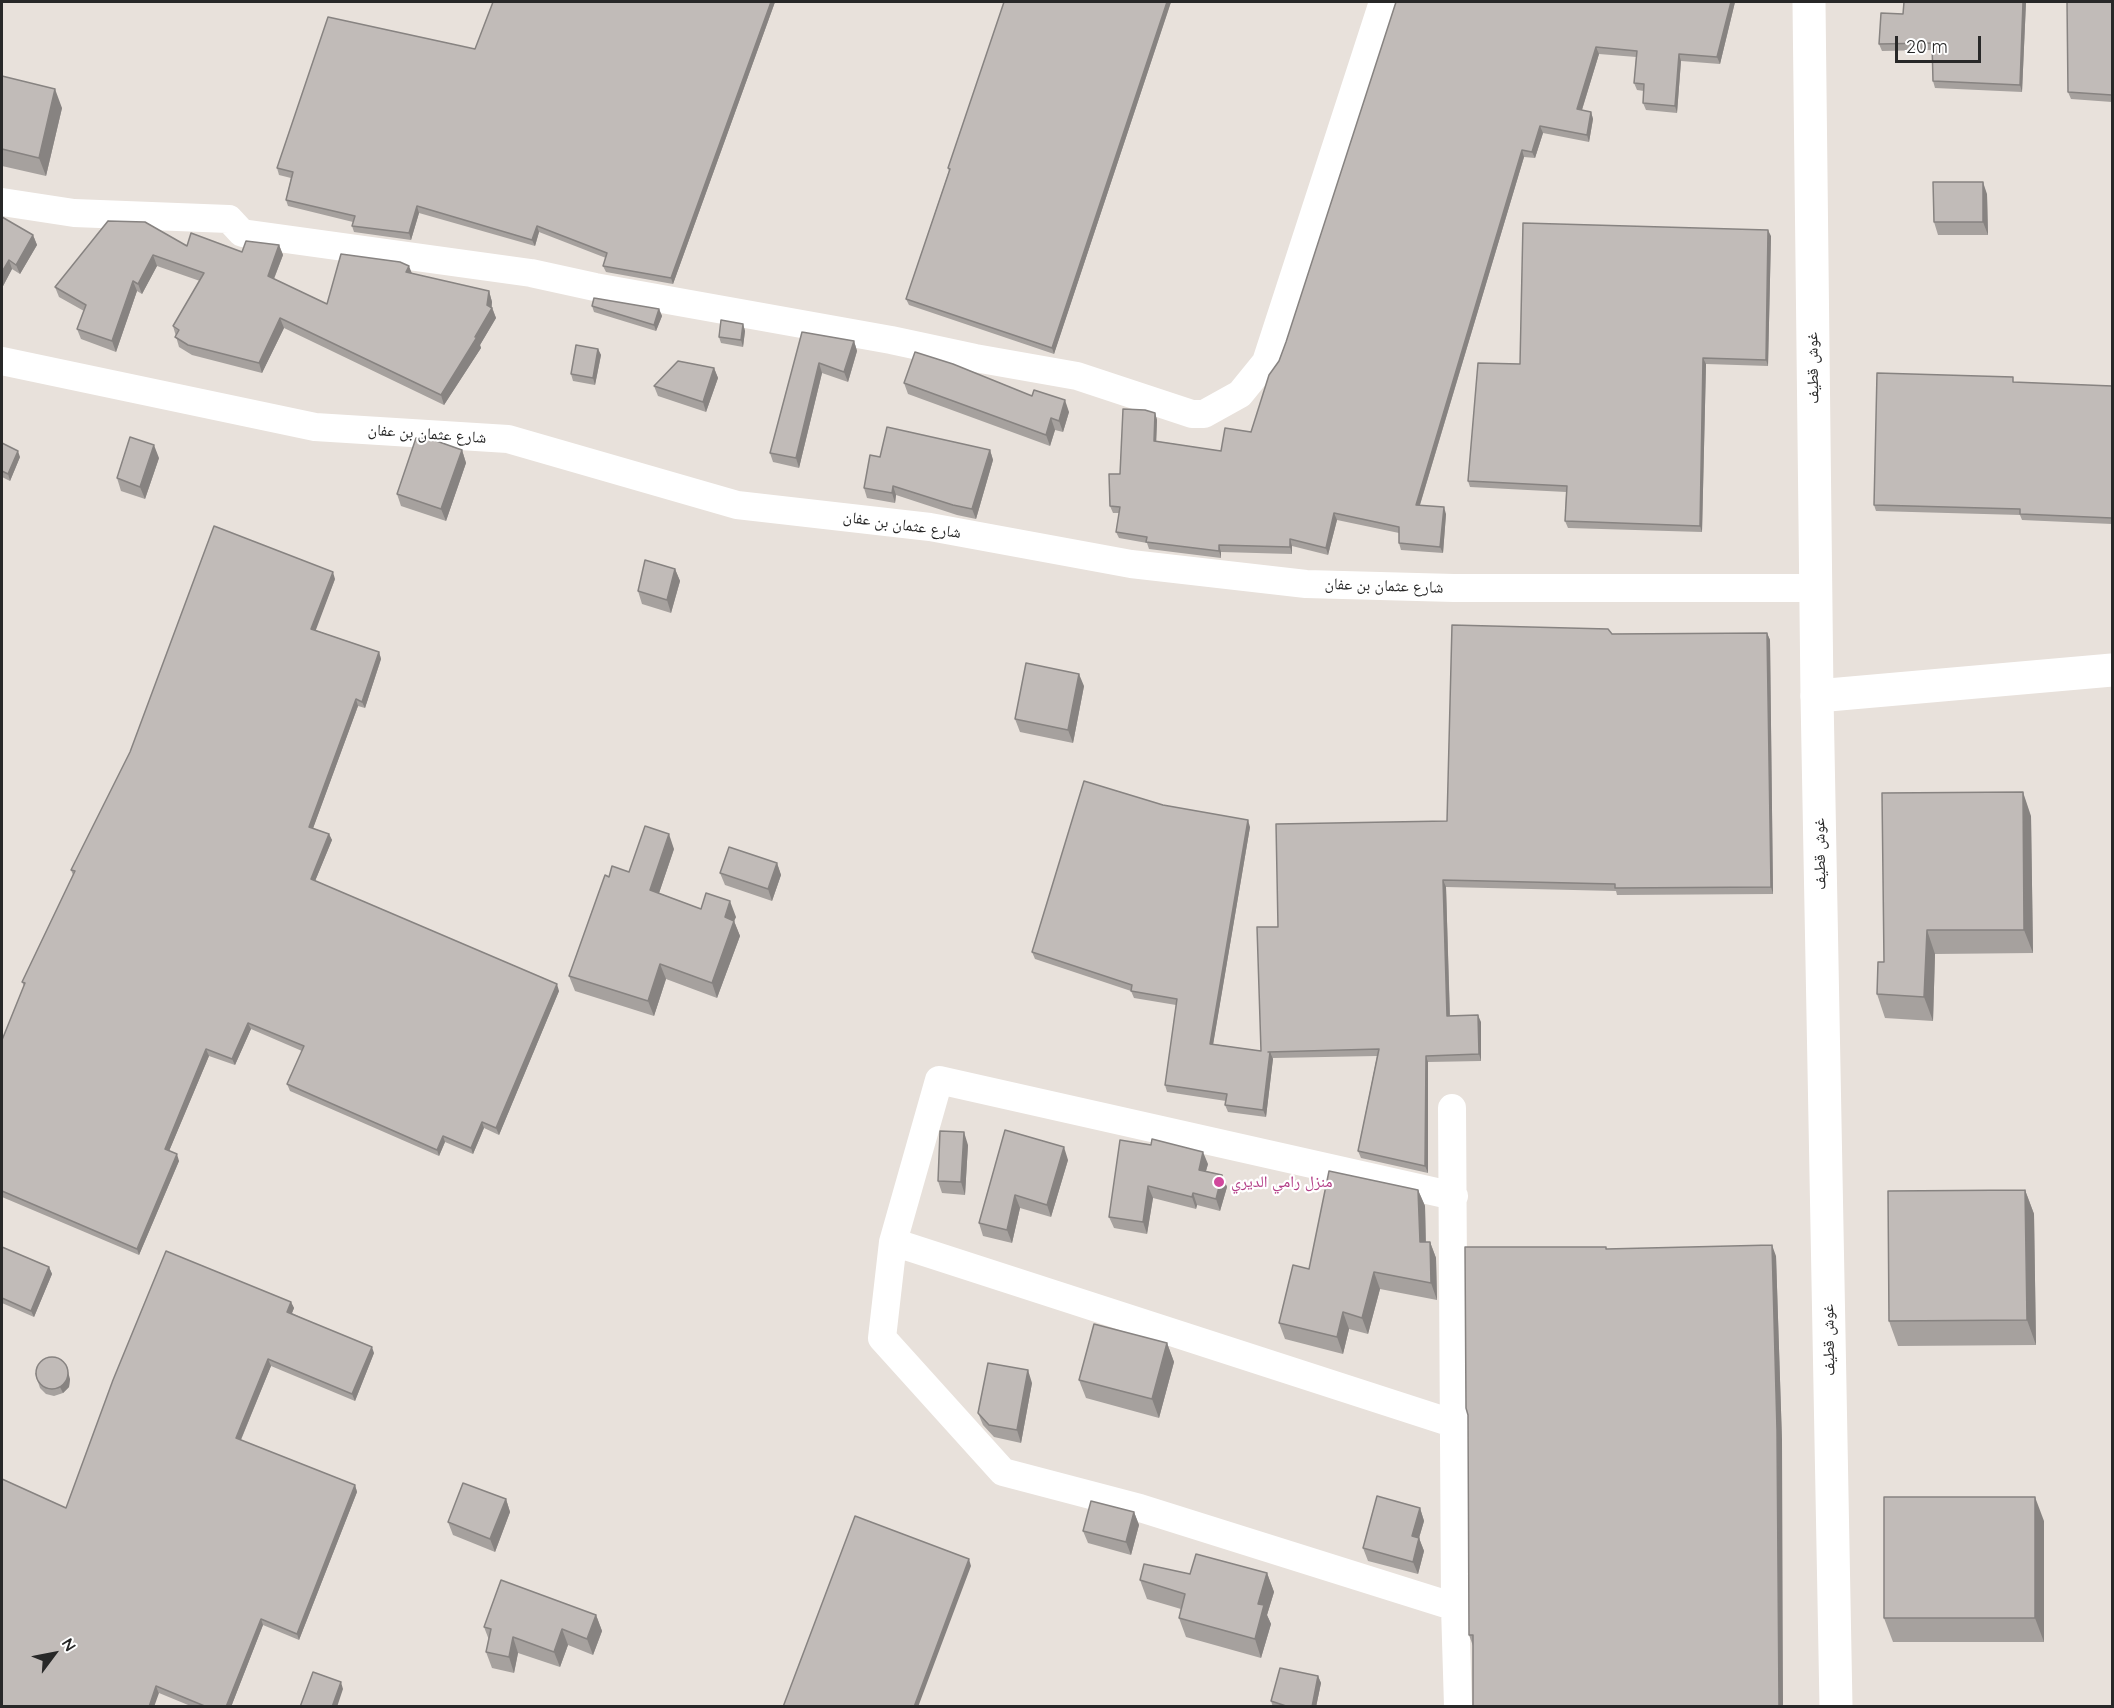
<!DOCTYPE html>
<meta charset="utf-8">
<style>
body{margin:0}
#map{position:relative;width:2114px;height:1708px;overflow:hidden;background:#e8e1db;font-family:Quicksand,sans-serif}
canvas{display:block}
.frame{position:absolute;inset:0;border:3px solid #282828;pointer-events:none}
.north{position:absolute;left:24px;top:1624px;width:60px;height:60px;-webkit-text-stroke:4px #fff;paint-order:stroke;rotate:58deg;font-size:16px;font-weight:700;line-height:24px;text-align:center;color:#282828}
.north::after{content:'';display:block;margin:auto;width:21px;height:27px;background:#282828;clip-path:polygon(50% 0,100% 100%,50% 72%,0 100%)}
.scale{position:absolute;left:1895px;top:36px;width:86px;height:27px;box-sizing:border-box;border:3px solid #282828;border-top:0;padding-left:8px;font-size:18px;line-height:21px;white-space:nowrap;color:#282828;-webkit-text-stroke:4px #fff;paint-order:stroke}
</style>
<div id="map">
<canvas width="2114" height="1708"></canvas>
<div class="frame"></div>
<div class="north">N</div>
<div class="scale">20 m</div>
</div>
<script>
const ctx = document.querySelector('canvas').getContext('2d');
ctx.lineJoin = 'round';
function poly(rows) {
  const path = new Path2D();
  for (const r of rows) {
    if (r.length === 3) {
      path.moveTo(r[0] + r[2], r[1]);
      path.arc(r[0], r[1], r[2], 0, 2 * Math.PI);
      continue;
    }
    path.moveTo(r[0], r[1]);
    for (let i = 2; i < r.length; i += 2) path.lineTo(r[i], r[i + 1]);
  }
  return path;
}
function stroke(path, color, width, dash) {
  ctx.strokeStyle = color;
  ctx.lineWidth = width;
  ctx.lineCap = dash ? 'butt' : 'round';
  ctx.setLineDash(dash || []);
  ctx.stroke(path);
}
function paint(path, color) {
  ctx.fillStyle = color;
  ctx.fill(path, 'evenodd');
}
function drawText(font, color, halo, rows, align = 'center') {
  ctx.font = font + ' Quicksand,"Noto Naskh Arabic",sans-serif';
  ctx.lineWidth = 4.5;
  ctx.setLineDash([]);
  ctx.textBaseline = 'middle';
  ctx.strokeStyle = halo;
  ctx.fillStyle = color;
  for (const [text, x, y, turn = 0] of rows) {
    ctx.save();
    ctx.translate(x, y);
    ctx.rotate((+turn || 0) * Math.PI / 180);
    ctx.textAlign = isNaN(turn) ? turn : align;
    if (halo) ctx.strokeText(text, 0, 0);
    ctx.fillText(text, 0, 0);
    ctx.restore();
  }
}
stroke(poly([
 [2,202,74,213,229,219,242,233,531,273,595,287,891,340,975,358,1077,376,1192,414,1204,414,1240,394,1266,362,1383,2],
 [2,361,315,427,508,439,737,505,930,527,1131,564,1306,584,1454,588,1817,588],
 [1452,1108,1455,1607,1458,1706],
 [1454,1196,939,1080,893,1242,882,1338,1003,1472,1140,1508,1455,1607],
 [893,1242,1455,1424]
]), '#fff', 28);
stroke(poly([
 [1817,696,2112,670]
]), '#fff', 33);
stroke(poly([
 [1809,2,1817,696,1836,1706]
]), '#fff', 33);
paint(poly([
 [775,2,673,284,606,272,603,266,606,258,539,232,535,246,419,213,411,240,354,232,352,226,353,222,288,206,286,200,291,178,279,175,277,168,475,49],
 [1004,2,1171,2,1054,354,909,305,906,299,949,171,948,168],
 [1396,2,1735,2,1720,64,1681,61,1677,113,1646,110,1643,103,1644,91,1637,90,1634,83,1636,57,1599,54,1582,110,1591,112,1593,119,1589,142,1543,133,1535,158,1524,157,1420,505,1446,514,1443,553,1401,550,1399,543,1399,533,1337,520,1328,555,1292,546,1292,554,1221,552,1221,558,1149,549,1147,543,1119,538,1116,532,1119,513,1113,513,1110,506,1120,474,1155,413,1157,420,1156,441,1221,451,1251,432,1286,342],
 [1904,2,2026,2,2022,92,1935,88,1933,81,1932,50,1882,51,1879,44,1903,14],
 [2112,2,2112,102,2071,99,2068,92],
 [2,76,62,108,46,176,2,166],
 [1987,194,1988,235,1938,235,1934,222],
 [2,217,33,235,37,245,20,274,12,269,2,288],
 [108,221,187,246,242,252,279,245,283,255,274,279,327,304,412,274,489,291,492,302,492,307,496,318,480,345,481,348,444,405,284,328,262,373,192,355,179,347,173,326,200,281,157,266,142,294,137,291,116,352,81,339,77,329,84,311,59,297,55,287],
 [1771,236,1768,366,1706,364,1702,532,1568,528,1565,521,1566,492,1470,487,1468,481,1520,364],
 [592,306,659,309,662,316,656,331,594,312],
 [743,324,745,331,743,347,721,343,719,337],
 [802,332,854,341,857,351,848,382,822,373,799,468,773,462,770,453],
 [598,349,601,355,595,385,573,381,571,374],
 [714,368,718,378,706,412,658,396,654,386],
 [2015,382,2112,386,2112,524,2022,520,2020,515,1876,511,1874,505],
 [904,383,1032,396,1069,412,1063,432,1055,430,1050,446,908,394],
 [2,443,20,457,10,481,2,477],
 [462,450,466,463,446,521,401,506,397,494],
 [990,450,993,460,976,519,957,515,896,495,895,503,867,498,864,488,880,457],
 [159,458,145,499,121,491,117,478],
 [675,569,680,581,671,613,642,604,638,591],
 [335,579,315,630,379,652,381,659,365,708,358,706,313,828,329,834,332,840,315,881,559,991,499,1135,484,1128,473,1154,445,1142,439,1156,290,1091,287,1084,302,1051,251,1029,235,1065,209,1056,169,1151,179,1161,139,1255,2,1197,2,1040,24,986,22,982,73,875,71,870],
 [1767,633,1770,640,1773,894,1617,895,1616,891,1446,887,1450,1016,1481,1022,1481,1061,1428,1062,1428,1173,1361,1158,1358,1151,1377,1056,1273,1058,1266,1117,1228,1112,1225,1105,1226,1101,1167,1092,1165,1085,1176,1005,1134,998,1131,991,1035,959,1032,952,1163,805,1250,827,1213,1044,1261,1051,1278,927,1447,821,1612,634],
 [1084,686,1073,743,1020,732,1015,719],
 [2031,816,2033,953,1935,954,1933,1021,1885,1018,1877,994,1884,962],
 [674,849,659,893,701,909,736,917,734,921,740,936,717,998,666,979,654,1016,575,991,569,976,609,877,629,872],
 [777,863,781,875,772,901,725,885,720,873],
 [1005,1130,1068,1160,1051,1217,1020,1208,1012,1243,983,1236,979,1223],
 [1120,1140,1208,1164,1206,1171,1222,1175,1227,1187,1220,1211,1197,1205,1196,1209,1153,1198,1147,1234,1114,1228,1109,1217],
 [968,1145,965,1195,942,1193,938,1181],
 [1418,1190,1425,1206,1426,1242,1430,1242,1436,1258,1437,1300,1380,1289,1368,1334,1349,1329,1343,1354,1285,1339,1279,1323,1309,1269],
 [2025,1190,2034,1214,2036,1345,1898,1346,1889,1321],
 [2,1247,49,1267,52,1274,34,1317,2,1303],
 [1607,1249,1776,1256,1782,1441,1473,1646,1469,1635],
 [291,1302,294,1308,292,1313,374,1353,355,1401,271,1366,241,1440,355,1485,357,1492,299,1640,263,1625,231,1707,193,1707,159,1693,66,1508],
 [1167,1343,1174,1362,1159,1418,1086,1398,1079,1380],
 [35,1373,70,1379,69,1387,63,1393,54,1396,46,1394,40,1388],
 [1032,1383,1021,1443,994,1437,983,1425,978,1413],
 [506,1499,510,1512,495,1552,453,1535,448,1522],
 [1420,1508,1424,1521,1419,1538,1424,1551,1418,1574,1368,1561,1363,1548],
 [1134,1512,1139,1525,1131,1555,1088,1543,1083,1531],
 [2044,1521,2044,1642,1893,1642,1884,1618],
 [1267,1573,1274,1592,1267,1615,1271,1624,1261,1658,1186,1637,1179,1618,1181,1609,1147,1599,1140,1580,1190,1574],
 [596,1615,602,1631,593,1655,568,1645,560,1667,518,1653,514,1673,492,1668,486,1652,489,1640,484,1627],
 [1318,1676,1321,1683,1316,1707,1273,1707,1271,1701]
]), '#a6a19e');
paint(poly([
 [771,2,775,2,673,284,671,278],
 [1167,2,1171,2,1054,354,1052,348],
 [1731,2,1735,2,1720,64,1717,57],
 [2023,2,2026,2,2022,92,2020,85],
 [1596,47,1599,54,1580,116,1577,109],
 [1679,54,1681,61,1677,113,1675,106],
 [55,89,62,108,46,176,39,158],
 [1591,112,1593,119,1589,142,1587,135],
 [1540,126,1543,133,1535,158,1532,152],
 [1522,150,1524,157,1418,511,1416,505],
 [1983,182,1987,194,1988,235,1983,222],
 [417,206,419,213,411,240,409,233],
 [537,226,539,232,535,246,532,240],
 [1768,230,1771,236,1768,366,1766,360],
 [33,235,37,245,20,274,16,265],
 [279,245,283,255,271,286,268,276],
 [153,255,157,266,142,294,138,284],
 [9,260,12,269,2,288,2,272],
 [409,266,413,276,406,272],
 [133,281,137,291,116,352,112,341],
 [489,291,492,302,491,308,492,308,496,318,480,345,481,348,444,405,441,395,475,337,487,305],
 [659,309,662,316,656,331,654,325],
 [280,318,284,328,262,373,259,363],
 [743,324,745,331,743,347,741,340],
 [854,341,857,351,848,382,844,372],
 [598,349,601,355,595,385,593,378],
 [1703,358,1706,364,1702,532,1700,526],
 [819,363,822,373,799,468,796,458],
 [714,368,718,378,706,412,703,402],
 [1065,400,1069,412,1063,432,1059,421],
 [1155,413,1157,420,1156,448,1154,441],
 [1051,418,1055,430,1050,446,1046,435],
 [154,445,159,458,145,499,140,487],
 [462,450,466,463,446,521,441,509],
 [990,450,993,460,976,519,972,509],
 [18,451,20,457,10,481,8,474],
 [893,486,896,495,895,503,892,493],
 [1444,507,1446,514,1443,553,1440,547],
 [1334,513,1337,520,1328,555,1326,548],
 [1290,539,1292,546,1292,554,1290,547],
 [1219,545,1221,552,1221,558,1219,551],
 [675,569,680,581,671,613,667,600],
 [333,572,335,579,314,635,311,629],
 [1767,633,1770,640,1773,894,1771,887],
 [379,652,381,659,365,708,362,702],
 [1079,674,1084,686,1073,743,1068,730],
 [356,699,358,706,311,834,309,827],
 [2023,792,2031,816,2033,953,2024,930],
 [1248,820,1250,827,1212,1051,1210,1044],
 [329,834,332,840,313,886,311,879],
 [669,834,674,849,655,905,650,890],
 [777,863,781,875,772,901,768,889],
 [1443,880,1446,887,1450,1023,1447,1016],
 [730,901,736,917,734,921,740,936,717,998,712,983,725,917],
 [1927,930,1935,954,1933,1021,1924,997],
 [660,964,666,979,654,1016,648,1001],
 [557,984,559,991,499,1135,496,1128],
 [1478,1015,1481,1022,1481,1061,1479,1054],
 [248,1023,251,1029,235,1065,232,1059],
 [206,1049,209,1056,167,1156,165,1149],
 [1270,1052,1273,1059,1266,1117,1263,1110],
 [1426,1056,1428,1062,1428,1173,1425,1166],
 [482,1122,484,1128,473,1154,471,1148],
 [964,1132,968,1145,965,1195,961,1182],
 [443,1136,445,1142,439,1156,437,1150],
 [1064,1147,1068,1160,1051,1217,1047,1205],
 [1203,1152,1208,1164,1203,1181,1199,1170],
 [177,1154,179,1161,139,1255,137,1249],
 [1222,1175,1227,1187,1220,1211,1216,1199],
 [1148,1186,1153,1198,1147,1234,1143,1222],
 [1418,1190,1425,1206,1426,1258,1420,1242],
 [2025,1190,2034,1214,2036,1345,2027,1320],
 [1193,1193,1197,1205,1196,1209,1192,1197],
 [1015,1195,1020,1208,1012,1243,1007,1230],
 [1430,1242,1436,1258,1437,1300,1431,1283],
 [1772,1245,1776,1256,1782,1441,1783,1707,1779,1707],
 [49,1267,52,1274,34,1317,31,1311],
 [1374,1272,1380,1289,1368,1334,1362,1318],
 [291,1302,294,1308,290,1318,287,1312],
 [1343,1312,1349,1329,1343,1354,1337,1337],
 [1167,1343,1174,1362,1159,1418,1152,1399],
 [372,1347,374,1353,355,1401,352,1394],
 [268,1359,271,1366,239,1444,236,1438],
 [66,1364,70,1379,69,1387,63,1393,60,1387],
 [1028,1370,1032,1383,1021,1443,1017,1430],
 [355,1485,357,1492,299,1640,297,1634],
 [2035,1497,2044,1521,2044,1642,2035,1618],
 [506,1499,510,1512,495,1552,490,1539],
 [1420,1508,1424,1521,1419,1538,1424,1551,1418,1574,1413,1562,1412,1536],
 [1134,1512,1139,1525,1131,1555,1126,1542],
 [969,1559,971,1566,918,1707,914,1707],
 [1267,1573,1274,1592,1267,1615,1271,1624,1261,1658,1255,1639,1258,1604],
 [596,1615,602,1631,593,1655,587,1639],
 [261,1619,263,1625,231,1707,226,1707],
 [562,1629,568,1645,560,1667,554,1652],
 [513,1637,518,1653,514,1673,509,1657],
 [1318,1676,1321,1683,1316,1707,1312,1707],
 [341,1682,343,1689,337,1707,332,1707],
 [156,1686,159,1693,154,1707,149,1707]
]), '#878381');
const building = poly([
 [493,2,771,2,671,278,603,266,607,253,537,226,532,240,417,206,409,233,352,226,355,216,286,200,293,172,277,168,328,17,475,49,493,2],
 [1004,2,1167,2,1052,348,906,299,950,169,948,168,1004,2],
 [1396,2,1731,2,1717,57,1679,54,1675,106,1643,103,1644,84,1634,83,1637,51,1596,47,1577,109,1591,112,1587,135,1540,126,1532,152,1522,150,1416,505,1444,507,1440,547,1399,543,1399,527,1334,513,1326,548,1290,539,1290,547,1219,545,1219,551,1146,542,1147,537,1116,532,1120,507,1110,506,1109,474,1120,474,1123,409,1145,410,1155,413,1154,441,1221,451,1225,428,1251,432,1269,375,1279,361,1286,342,1396,2],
 [1904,2,2023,2,2020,85,1933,81,1932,43,1879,44,1881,13,1903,14,1904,2],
 [2067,2,2112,2,2112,95,2068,92,2067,2],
 [2,76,55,89,39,158,2,149,2,76],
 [1933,182,1983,182,1983,222,1934,222,1933,182],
 [2,217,33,235,16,265,9,260,2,272,2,217],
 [108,221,145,222,187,246,191,233,242,252,246,241,279,245,268,276,327,304,341,254,400,262,409,266,406,272,489,291,487,305,492,308,475,337,477,337,441,395,280,318,259,363,188,345,175,337,179,330,173,326,204,273,153,255,138,284,133,281,112,341,77,329,86,305,55,287,108,221],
 [1523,223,1768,230,1766,360,1703,358,1700,526,1565,521,1567,486,1468,481,1478,363,1520,364,1523,223],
 [594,298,659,309,654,325,592,306,594,298],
 [721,320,743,324,741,340,719,337,721,320],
 [802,332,854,341,844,372,819,363,796,458,770,453,802,332],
 [576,345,598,349,593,378,571,374,576,345],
 [915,352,953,364,1032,396,1034,390,1065,400,1059,421,1051,418,1046,435,904,383,915,352],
 [678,361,714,368,703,402,654,386,678,361],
 [1877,373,2013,377,2013,382,2112,386,2112,518,2020,514,2020,509,1874,505,1877,373],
 [887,427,990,450,972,509,953,505,893,486,892,493,864,488,870,455,880,457,887,427],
 [130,437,154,445,140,487,117,478,130,437],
 [416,438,428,438,462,450,441,509,397,494,416,438],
 [2,443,18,451,8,474,2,471,2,443],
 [214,526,333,572,311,629,379,652,362,702,356,699,309,827,329,834,311,879,557,984,496,1128,482,1122,471,1148,443,1136,437,1150,287,1084,304,1046,248,1023,232,1059,206,1049,165,1149,177,1154,137,1249,2,1191,2,1040,25,983,22,982,75,871,71,870,130,752,214,526],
 [645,560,675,569,667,600,638,591,645,560],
 [1452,625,1608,629,1612,634,1767,633,1771,887,1615,888,1615,884,1443,880,1447,1016,1478,1015,1479,1054,1426,1056,1425,1166,1358,1151,1379,1049,1268,1052,1270,1052,1263,1110,1225,1105,1227,1094,1165,1085,1177,999,1131,991,1132,985,1032,952,1084,781,1163,805,1248,820,1210,1044,1261,1051,1257,927,1278,927,1276,824,1447,821,1452,625],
 [1026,663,1079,674,1068,730,1015,719,1026,663],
 [2023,792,2024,930,1927,930,1924,997,1877,994,1878,962,1884,962,1882,793,2023,792],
 [645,826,669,834,650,890,701,909,706,893,730,901,725,917,734,921,712,983,660,964,648,1001,569,976,605,875,609,877,612,866,629,872,645,826],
 [729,847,777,863,768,889,720,873,729,847],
 [1005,1130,1064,1147,1047,1205,1015,1195,1007,1230,979,1223,1005,1130],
 [940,1131,964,1132,961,1182,938,1181,940,1131],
 [1152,1139,1203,1152,1199,1170,1222,1175,1216,1199,1193,1193,1192,1197,1148,1186,1143,1222,1109,1217,1120,1140,1151,1145,1152,1139],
 [1329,1171,1418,1190,1420,1242,1430,1242,1431,1283,1374,1272,1362,1318,1343,1312,1337,1337,1279,1323,1293,1265,1309,1269,1329,1171],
 [2025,1190,2027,1320,1889,1321,1888,1191,2025,1190],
 [1772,1245,1777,1430,1779,1707,1473,1707,1473,1635,1469,1635,1468,1415,1466,1408,1465,1247,1606,1247,1606,1249,1772,1245],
 [2,1247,49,1267,31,1311,2,1298,2,1247],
 [166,1251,291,1302,287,1312,372,1347,352,1394,268,1359,236,1438,355,1485,297,1634,261,1619,226,1707,207,1707,156,1686,149,1707,2,1707,2,1479,66,1508,113,1380,166,1251],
 [1094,1324,1167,1343,1152,1399,1079,1380,1094,1324],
 [52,1373,16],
 [988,1363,1028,1370,1017,1430,989,1425,978,1413,988,1363],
 [463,1483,506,1499,490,1539,448,1522,463,1483],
 [1377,1496,1420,1508,1412,1536,1419,1538,1413,1562,1363,1548,1377,1496],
 [1884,1497,2035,1497,2035,1618,1884,1618,1884,1497],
 [1091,1501,1134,1512,1126,1542,1083,1531,1091,1501],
 [855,1516,969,1559,914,1707,783,1707,855,1516],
 [1196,1554,1267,1573,1258,1604,1264,1605,1255,1639,1179,1618,1185,1594,1140,1580,1144,1564,1190,1574,1196,1554],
 [501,1580,596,1615,587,1639,562,1629,554,1652,513,1637,509,1657,486,1652,491,1629,484,1627,501,1580],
 [1280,1668,1318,1676,1312,1707,1289,1707,1271,1701,1280,1668],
 [313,1672,341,1682,332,1707,300,1707,313,1672]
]);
paint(building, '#c1bbb8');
stroke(building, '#878381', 1.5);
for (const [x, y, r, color] of [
 [1219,1182,6,"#d1479c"]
]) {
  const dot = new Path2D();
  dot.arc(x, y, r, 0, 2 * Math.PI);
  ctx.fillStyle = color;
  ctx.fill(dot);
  stroke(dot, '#fff', 2);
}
drawText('16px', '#282828', '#fff', [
 ["غوش قطيف",1813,368,-91],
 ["شارع عثمان بن عفان",427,434,4],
 ["شارع عثمان بن عفان",902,525,8],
 ["شارع عثمان بن عفان",1384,586,2],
 ["غوش قطيف",1820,854,-91],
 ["غوش قطيف",1829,1340,-91]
]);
drawText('16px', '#b23c85', '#fff', [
 ["منزل رامي الديري",1231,1182]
], 'left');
</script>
